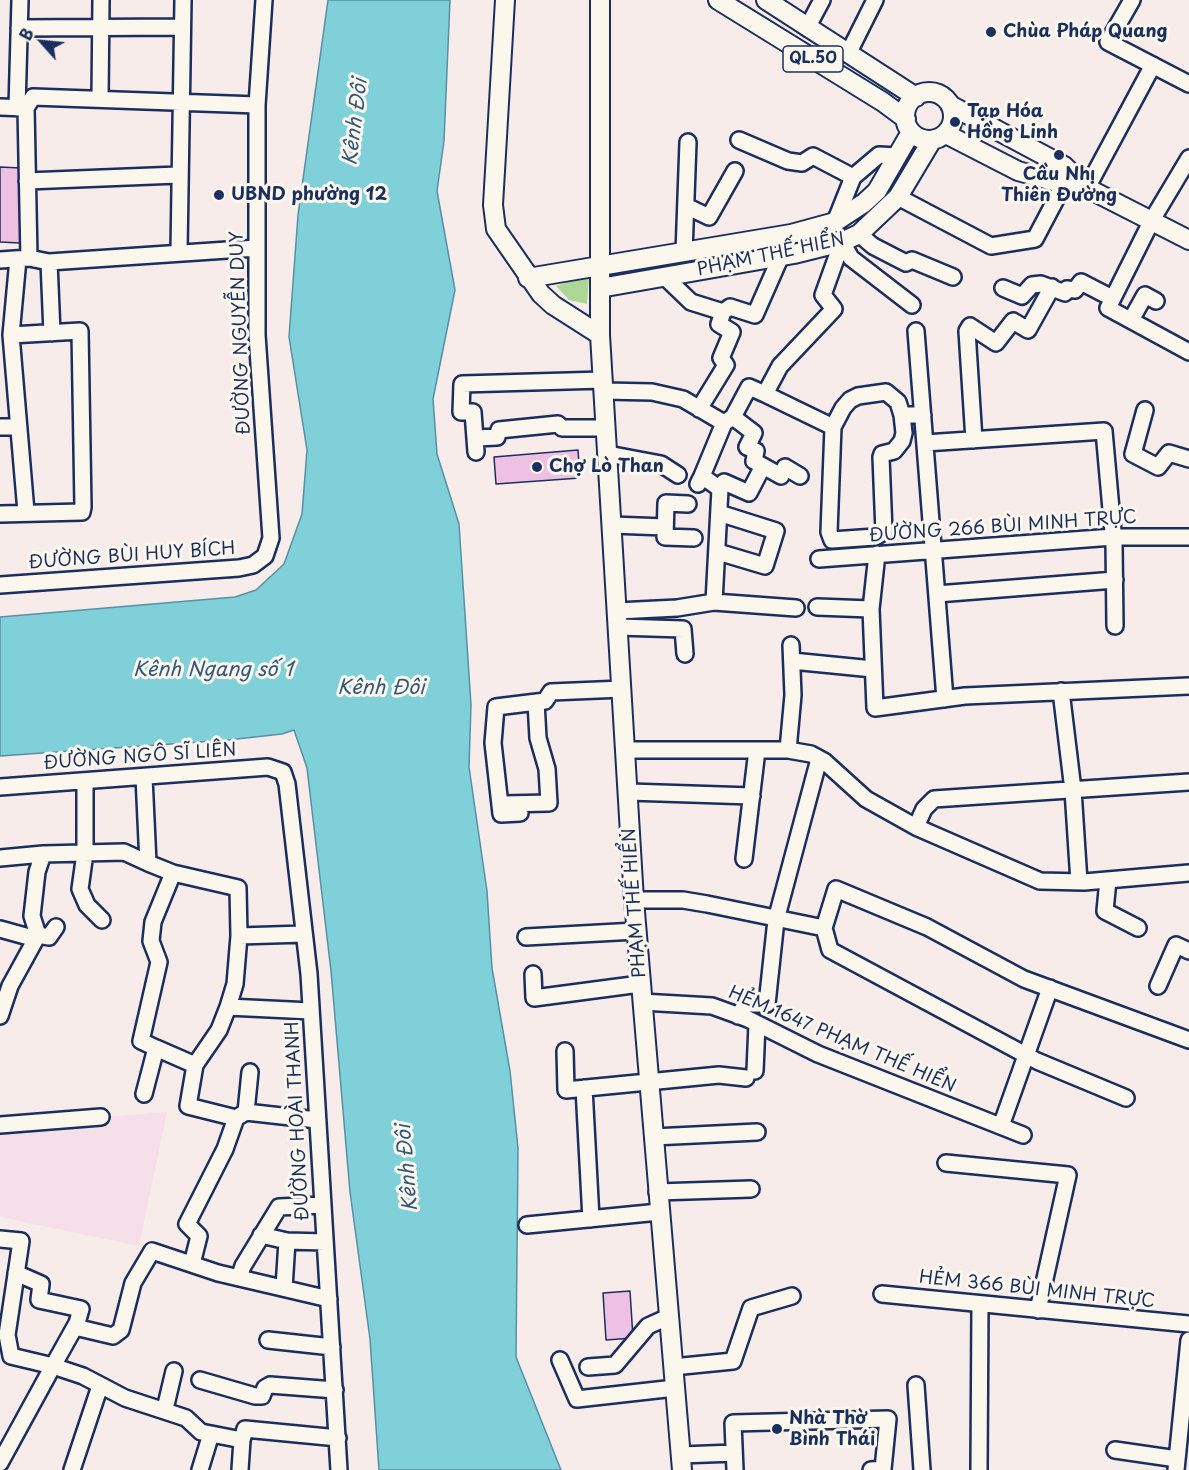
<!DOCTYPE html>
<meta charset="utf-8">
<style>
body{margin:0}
#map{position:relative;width:1189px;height:1470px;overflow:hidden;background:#f8ecea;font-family:"Playpen Sans",sans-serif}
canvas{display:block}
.north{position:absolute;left:12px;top:12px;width:60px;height:60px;-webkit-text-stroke:4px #fbf7ec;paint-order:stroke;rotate:297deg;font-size:16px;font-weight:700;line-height:24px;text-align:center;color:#1b2f5e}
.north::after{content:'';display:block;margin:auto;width:21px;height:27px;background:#1b2f5e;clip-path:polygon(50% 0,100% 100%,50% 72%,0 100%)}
</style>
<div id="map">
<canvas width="1189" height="1470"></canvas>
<div class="north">B</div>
</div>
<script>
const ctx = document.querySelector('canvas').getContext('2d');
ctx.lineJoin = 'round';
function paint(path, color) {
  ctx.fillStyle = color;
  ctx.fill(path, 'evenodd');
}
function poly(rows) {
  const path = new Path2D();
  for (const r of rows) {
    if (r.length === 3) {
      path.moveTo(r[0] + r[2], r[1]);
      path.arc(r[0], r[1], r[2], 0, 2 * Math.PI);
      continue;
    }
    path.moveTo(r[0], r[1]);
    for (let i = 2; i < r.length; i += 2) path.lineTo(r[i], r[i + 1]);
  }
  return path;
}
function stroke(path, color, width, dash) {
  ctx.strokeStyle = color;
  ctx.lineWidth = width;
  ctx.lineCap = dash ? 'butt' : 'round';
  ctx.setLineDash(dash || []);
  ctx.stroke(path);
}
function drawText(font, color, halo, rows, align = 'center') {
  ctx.font = font + ' "Playpen Sans",sans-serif';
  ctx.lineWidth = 6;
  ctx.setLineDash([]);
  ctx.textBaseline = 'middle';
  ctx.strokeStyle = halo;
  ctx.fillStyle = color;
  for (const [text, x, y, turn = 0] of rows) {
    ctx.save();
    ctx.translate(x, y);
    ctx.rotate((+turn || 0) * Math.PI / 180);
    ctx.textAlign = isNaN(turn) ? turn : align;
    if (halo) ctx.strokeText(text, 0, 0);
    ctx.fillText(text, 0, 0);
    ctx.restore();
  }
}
paint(poly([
 [167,1112,139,1246,0,1217,0,1125]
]), '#f5dfe8');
paint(poly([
 [589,275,587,304,569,300,556,286]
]), '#add794');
const water = poly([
 [328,0,450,0,444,141,437,191,455,290,433,399,437,454,459,524,471,705,469,767,487,891,492,968,510,1071,518,1148,516,1357,561,1470,379,1470,370,1339,350,1192,331,971,307,768,294,730,282,734,228,740,0,756,0,617,235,597,256,590,284,564,302,514,307,450,289,337,298,215,328,0]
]);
paint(water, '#7fd0d8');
stroke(water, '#5790a7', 1.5);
const building = poly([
 [0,167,21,168,20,243,0,242,0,167],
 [578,450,580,478,496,484,494,457,578,450],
 [630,1291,633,1338,606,1340,603,1293,630,1291]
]);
paint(building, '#eec0e3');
stroke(building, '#1b2f5e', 1.5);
const minor = poly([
 [1132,0,1108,42,1189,84],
 [19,28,182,27],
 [807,28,822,0],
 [848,54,875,0],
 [100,99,101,0],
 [0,107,26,108,33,97,257,105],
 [17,108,20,0],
 [26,108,29,258],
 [739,140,788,161,802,163,813,156,853,177],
 [1189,158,1152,220,1108,308,1189,352],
 [27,181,178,175],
 [1087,188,1153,65],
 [898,197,991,246,1035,239,1064,184],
 [686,206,709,217,735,171],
 [835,222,853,177,879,155,898,156],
 [859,234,873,246,906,263,912,260,953,277],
 [842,242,851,258,912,305],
 [179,251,183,0],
 [684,253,688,142],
 [18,259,11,335,26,512],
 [0,260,29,258,49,262,257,248],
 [49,262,52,333],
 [665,277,691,302,723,312],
 [1003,288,1022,296,1032,285,1041,284,1065,293,1067,289,1075,290,1081,282,1112,298],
 [1131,320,1145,295,1156,301],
 [916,331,945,699],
 [604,391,652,392,683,399,724,423],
 [765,394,833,427],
 [699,409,726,365,721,358,732,332,719,324,723,312,730,307,755,315,781,256],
 [1145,410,1133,454,1158,467,1169,453,1189,459],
 [902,415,904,433,902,441,894,451,882,454,881,457,884,532,875,537,832,540,829,532,833,427,843,408,850,400,858,396,886,392,898,402,902,415,923,415],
 [733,417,754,433,747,447,756,451,754,461,781,476,785,467,800,476],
 [724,423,733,417,749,387,765,394,780,366,834,309,823,295,842,242],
 [0,427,19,427],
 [476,438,497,437,499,430,558,424,562,428,606,428],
 [974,440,967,331,970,326,996,343,1013,321,1028,330,1052,287],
 [925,443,1104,431,1114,543,1115,626],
 [476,452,473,412,461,412,462,384,603,380],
 [608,454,661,464,678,475],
 [702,476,724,423],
 [698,484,702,476,720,489,714,602],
 [720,489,724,482,749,493,763,466],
 [688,504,666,503,665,537,694,538],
 [0,514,82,512,83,507,80,331,11,335],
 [612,525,665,527],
 [718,552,765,566,776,531,719,513],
 [819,559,1113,537,1189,537],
 [0,585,239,568,253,565,265,556,271,538,257,335,257,105,264,0],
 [937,594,1115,580],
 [817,607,871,609,877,554],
 [871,609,875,708,965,696,1189,686],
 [617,611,677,608,714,602,796,608],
 [618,627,683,629,685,654],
 [792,661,873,669],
 [1061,691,1073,790,1079,882],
 [626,750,788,750,811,754,824,761,866,799,916,827,1040,881,1084,882,1189,873],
 [788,750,793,695,791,645],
 [144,777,148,863,173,873,153,922,151,941,159,962,141,1041,156,1048],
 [85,781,85,853,80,889,87,905,102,920],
 [0,787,268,767,283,772,287,784,309,974,339,1470],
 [629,792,752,796],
 [504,804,549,803,547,769,538,738,536,702],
 [520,813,501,814,493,743,496,707,545,701,551,692,622,689],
 [916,827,924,809,934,799,1189,782],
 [43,854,124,852,148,863],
 [0,858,43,854,37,872,32,916,38,935,10,986,0,1016],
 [744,859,757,750],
 [173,873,238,888,239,936],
 [1108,880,1105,911,1138,928],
 [634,900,683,900,707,904,824,928],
 [0,929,36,939],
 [38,935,49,937,56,927],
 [526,937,636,931],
 [533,974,534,998,640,984],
 [1158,986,1176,945,1189,951],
 [642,1002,712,1006,748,1019,818,1054,1023,1135],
 [228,1007,235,984,239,936,304,934],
 [311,1011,228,1007,219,1030,195,1065,188,1106,236,1118,246,1112,317,1120],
 [738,1016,746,1004,767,1004,776,920,819,759],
 [565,1051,566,1090,719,1075,746,1078],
 [755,1071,757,1024],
 [584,1088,591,1219],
 [144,1094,156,1048,195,1065],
 [1126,1098,1037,1061,830,950,824,928,836,889,927,927,1024,979,1189,1040],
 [246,1112,250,1072],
 [0,1125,101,1117],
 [1001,1126,1050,988],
 [653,1137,757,1132],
 [946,1163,1068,1175,1038,1310],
 [657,1192,751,1189],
 [527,1225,659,1212],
 [261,1235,287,1241,325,1242],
 [0,1239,21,1241,7,1335,11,1356,53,1366,0,1463],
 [192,1264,199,1236,187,1224,225,1149,236,1118],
 [16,1273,41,1284,39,1300,81,1309,77,1323,53,1366,83,1376,125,1398,186,1418,201,1432,242,1440,245,1429,338,1438],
 [239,1278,243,1266,279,1207,323,1205],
 [284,1288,287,1241],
 [882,1294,1189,1324],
 [75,1327,113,1336,121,1330,133,1283,152,1251,218,1273,329,1299],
 [268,1340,332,1347],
 [560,1360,577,1399,675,1388],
 [588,1367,615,1365,648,1326,668,1317],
 [673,1367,733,1361,751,1308,792,1296],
 [200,1380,255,1396,262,1396,265,1388,270,1385,335,1390],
 [916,1385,922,1470],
 [165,1409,174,1371],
 [1115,1450,1177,1459],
 [681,1455,734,1453],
 [72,1470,100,1386],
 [200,1470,211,1434],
 [240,1470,242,1440],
 [735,1470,733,1423,888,1419,883,1469,871,1470],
 [979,1470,980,1304],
 [1176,1470,1189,1340]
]);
const major = poly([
 [505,0,493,205,496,229,541,294,553,305,600,335],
 [600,0,600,335,634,900,682,1470],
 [718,0,883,102,906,119],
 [766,0,916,97],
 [929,116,24],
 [950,105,1064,166,1087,188],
 [946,134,1018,171,1064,184,1087,188,1189,240],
 [528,278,791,234,835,222,864,203,877,191,911,132],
 [600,288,794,254,842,242,859,234,898,197,932,140]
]);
stroke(minor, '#1b2f5e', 20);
stroke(major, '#1b2f5e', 22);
stroke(minor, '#fbf7ec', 15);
stroke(major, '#fbf7ec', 18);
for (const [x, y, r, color] of [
 [991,32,6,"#1b2f5e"],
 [955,122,6,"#1b2f5e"],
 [1059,155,6,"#1b2f5e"],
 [219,195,6,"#1b2f5e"],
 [537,467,6,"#1b2f5e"],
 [777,1429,6,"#1b2f5e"]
]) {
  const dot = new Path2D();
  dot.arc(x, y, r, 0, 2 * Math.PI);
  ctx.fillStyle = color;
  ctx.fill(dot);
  stroke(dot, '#fbf7ec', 2);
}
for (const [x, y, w] of [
 [813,59,60]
]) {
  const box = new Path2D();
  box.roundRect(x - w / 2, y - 13, w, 26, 4.5);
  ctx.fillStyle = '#fbf7ec';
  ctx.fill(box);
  stroke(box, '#1b2f5e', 1.5);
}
drawText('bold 16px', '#1b2f5e', null, [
 ["QL.50",813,59]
]);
drawText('bold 18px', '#1b2f5e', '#fbf7ec', [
 ["Chùa Pháp Quang",1003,32],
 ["Tạp Hóa",967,112],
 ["Hồng Linh",967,133],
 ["Cầu Nhị",1059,175,"center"],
 ["Thiên Đường",1059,196,"center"],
 ["UBND phường 12",231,195],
 ["Chợ Lò Than",549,467],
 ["Nhà Thờ",789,1419],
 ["Bình Thái",789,1440]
], 'left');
drawText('18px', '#1b2f5e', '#fbf7ec', [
 ["PHẠM THẾ HIỂN",771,255,-12],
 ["ĐƯỜNG NGUYỄN DUY",241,333,-92],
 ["ĐƯỜNG 266 BÙI MINH TRỰC",1003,527,-4],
 ["ĐƯỜNG BÙI HUY BÍCH",132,556,-4],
 ["ĐƯỜNG NGÔ SĨ LIÊN",140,757,-4],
 ["PHẠM THẾ HIỂN",635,903,-94],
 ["HẺM 1647 PHẠM THẾ HIỂN",842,1040,23],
 ["ĐƯỜNG HOÀI THANH",298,1121,-93],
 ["HẺM 366 BÙI MINH TRỰC",1037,1290,6]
]);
drawText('italic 20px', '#34577c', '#fbf7ec', [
 ["Kênh Đôi",356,122,-83],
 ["Kênh Ngang số 1",213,670],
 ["Kênh Đôi",381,688],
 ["Kênh Đôi",408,1168,-95]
]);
</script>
